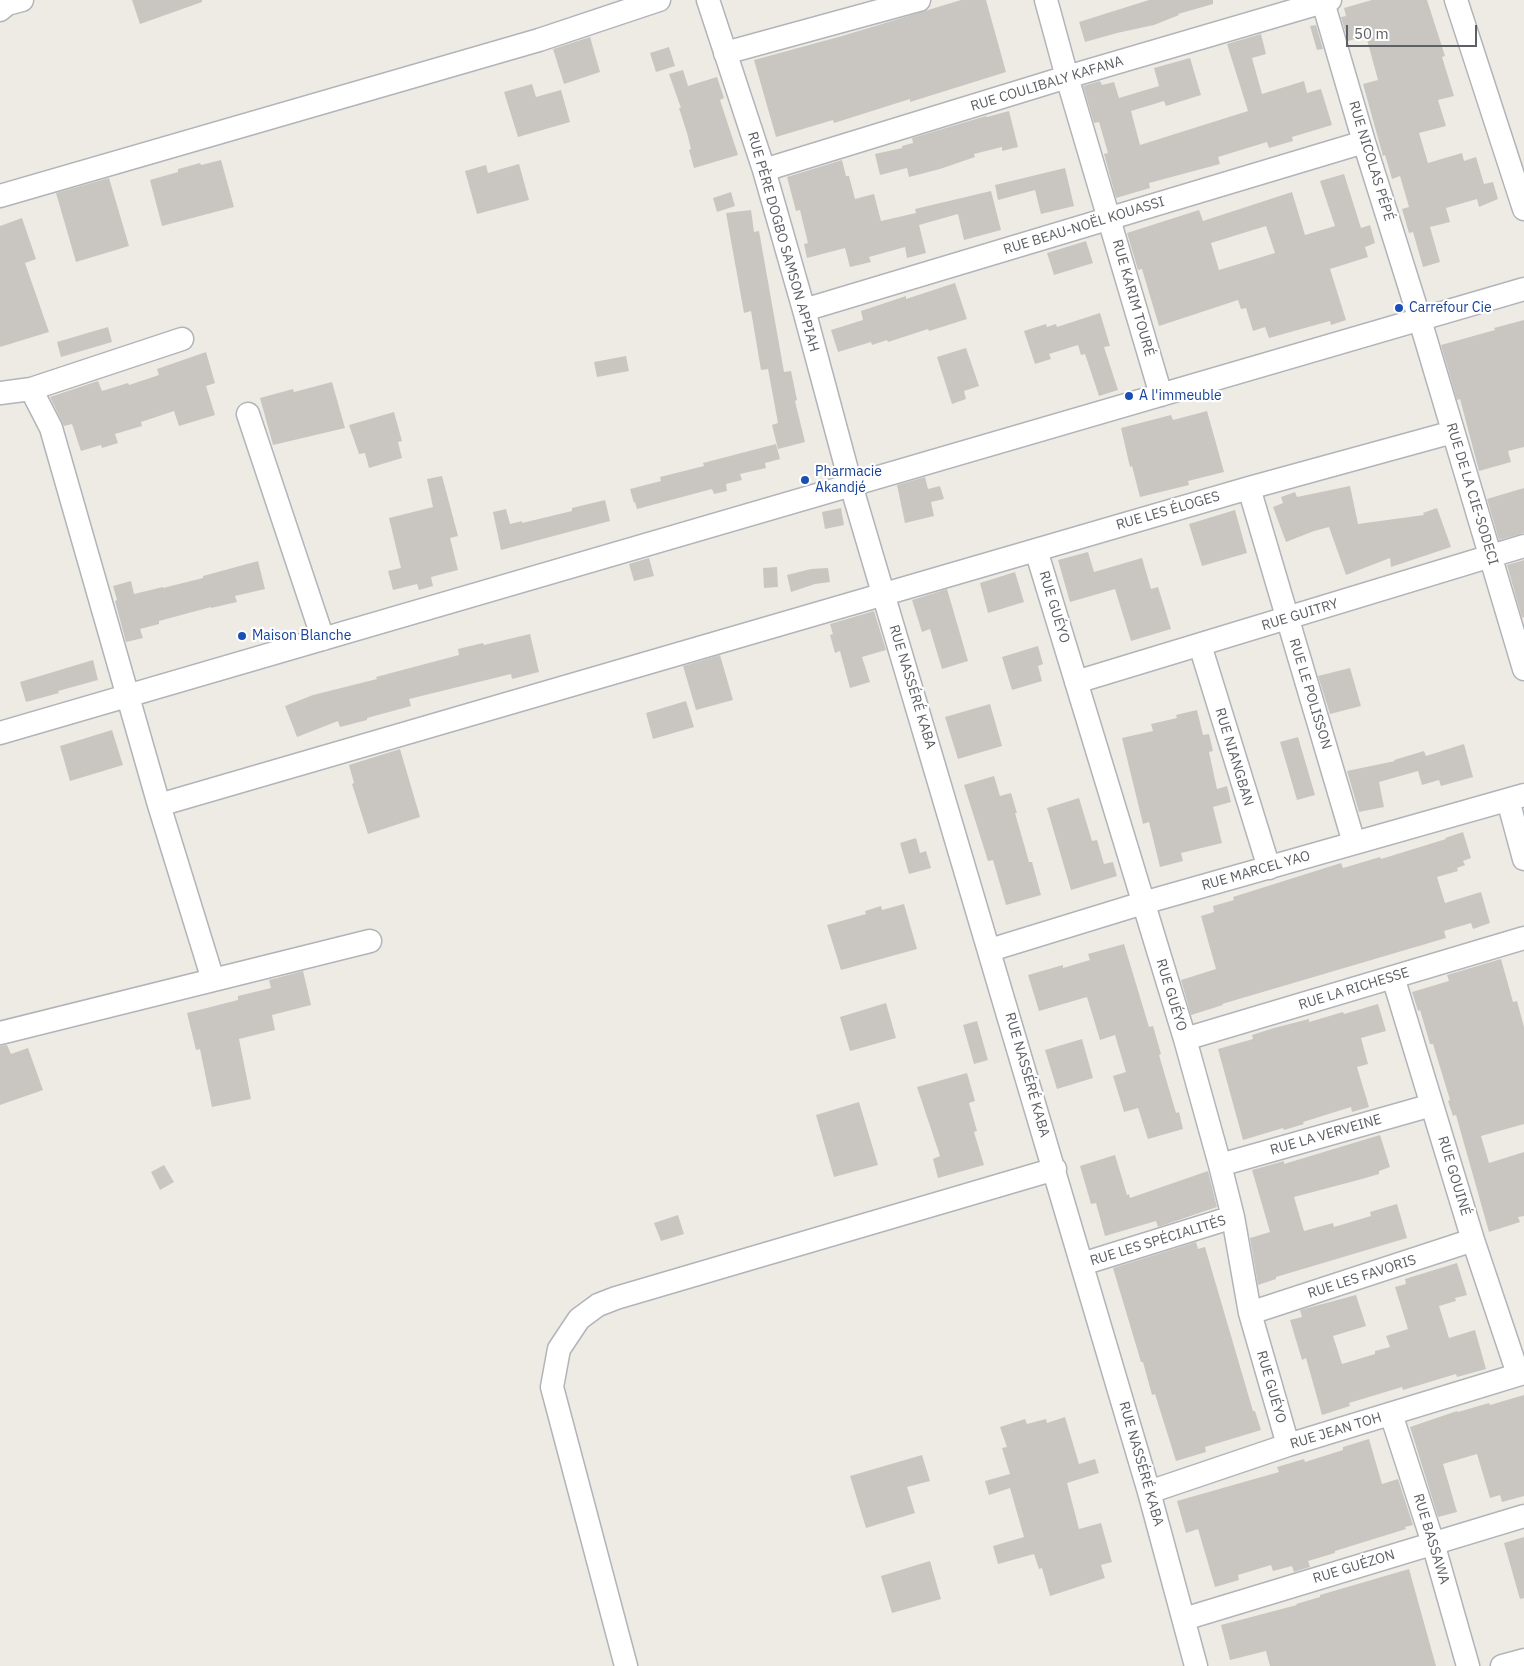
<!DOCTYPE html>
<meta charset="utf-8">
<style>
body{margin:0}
#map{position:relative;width:1524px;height:1666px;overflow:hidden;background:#edebe4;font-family:"IBM Plex Sans",sans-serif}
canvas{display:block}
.scale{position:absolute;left:1346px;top:25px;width:131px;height:22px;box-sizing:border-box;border:2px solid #5c5f63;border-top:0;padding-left:6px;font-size:15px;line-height:18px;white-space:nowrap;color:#5c5f63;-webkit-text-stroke:4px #fff;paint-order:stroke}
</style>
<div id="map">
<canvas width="1524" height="1666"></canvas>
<div class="scale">50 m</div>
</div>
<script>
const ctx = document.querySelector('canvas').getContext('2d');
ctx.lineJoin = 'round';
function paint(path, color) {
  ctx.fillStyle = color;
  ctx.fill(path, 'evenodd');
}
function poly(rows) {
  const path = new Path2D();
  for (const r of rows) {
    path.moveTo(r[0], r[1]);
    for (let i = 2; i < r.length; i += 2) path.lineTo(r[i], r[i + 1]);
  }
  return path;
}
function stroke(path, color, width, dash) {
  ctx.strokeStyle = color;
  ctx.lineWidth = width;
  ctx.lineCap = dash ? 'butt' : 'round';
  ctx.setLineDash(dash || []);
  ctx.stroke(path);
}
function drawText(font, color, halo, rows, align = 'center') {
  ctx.font = font + ' "IBM Plex Sans",sans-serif';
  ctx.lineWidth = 4.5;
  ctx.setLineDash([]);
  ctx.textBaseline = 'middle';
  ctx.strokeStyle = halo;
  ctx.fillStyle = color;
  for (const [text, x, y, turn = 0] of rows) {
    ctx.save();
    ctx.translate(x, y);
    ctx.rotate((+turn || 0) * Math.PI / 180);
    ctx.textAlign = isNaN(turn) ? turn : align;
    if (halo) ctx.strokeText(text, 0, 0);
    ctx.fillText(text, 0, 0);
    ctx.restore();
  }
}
paint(poly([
 [132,0,202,0,202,2,140,24],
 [961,0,986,0,1006,72,910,102,910,99,834,123,833,120,776,137,754,60,842,36],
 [1149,0,1213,0,1213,4,1178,14,1179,15,1154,25,1117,33,1085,42,1079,22],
 [1372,0,1427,0,1445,56,1442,57,1454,96,1438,100,1446,126,1419,133,1428,163,1462,153,1464,161,1476,157,1484,184,1493,182,1498,199,1479,207,1477,199,1446,208,1450,222,1430,227,1440,262,1423,267,1413,232,1409,233,1402,209,1409,207,1400,176,1392,179,1385,155,1383,156,1363,84,1378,80,1366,36,1348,41,1341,17,1346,16,1344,8],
 [1316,25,1323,49,1317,50,1310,26],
 [1261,34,1266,54,1252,58,1262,94,1304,81,1307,93,1321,89,1332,125,1292,137,1293,141,1269,148,1267,142,1218,157,1220,164,1149,183,1150,188,1116,198,1104,154,1108,153,1099,122,1094,123,1083,86,1100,81,1102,85,1114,82,1119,98,1159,86,1154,68,1190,58,1201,95,1166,106,1164,101,1131,111,1140,145,1248,111,1227,44],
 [590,37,600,72,564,84,553,49],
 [669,47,675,66,656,72,650,53],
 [683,70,688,86,717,77,724,98,720,100,738,155,694,168,689,150,691,149,687,133,679,108,681,108,669,74],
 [532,84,536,97,561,90,570,122,518,137,504,92],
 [1009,111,1018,147,1002,151,1002,147,974,154,975,157,940,169,909,177,907,168,880,175,875,154,902,148,902,146,913,143,912,138,986,116,987,117],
 [221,160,234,207,162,226,150,180,178,172,178,169,200,163,201,165],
 [842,160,846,176,849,176,855,199,874,194,881,221,916,213,926,253,907,258,905,247,869,257,871,262,850,267,845,248,807,258,804,244,808,243,800,210,796,211,787,177],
 [519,164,529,200,477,214,465,171,486,165,488,173],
 [1065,168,1074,206,1041,214,1035,190,998,200,995,185],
 [1344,174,1361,228,1370,225,1375,243,1365,247,1368,257,1330,269,1346,320,1331,325,1330,321,1269,338,1265,327,1253,331,1246,308,1241,309,1238,300,1159,326,1142,269,1138,270,1127,233,1199,210,1203,221,1292,192,1305,235,1335,226,1320,181],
 [1266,226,1275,253,1219,270,1211,243],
 [109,178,129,246,76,262,56,193],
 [991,191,1001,230,964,240,958,214,919,225,915,209],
 [731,192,735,206,717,212,713,198],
 [751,210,754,232,759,231,784,372,791,371,797,400,795,401,805,442,778,449,772,425,778,423,768,369,761,370,751,311,744,313,726,213],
 [22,218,36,259,25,263,49,332,0,347,0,226],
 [1086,241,1093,263,1054,275,1047,253],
 [955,283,967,319,929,331,928,329,888,342,887,340,872,345,871,342,838,352,831,330,863,320,861,311,906,296,906,299],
 [1100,313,1110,346,1104,347,1118,390,1099,396,1085,354,1081,355,1078,345,1049,354,1051,359,1035,364,1024,331,1046,324,1047,327,1056,324,1057,327],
 [1524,320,1524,447,1508,451,1511,462,1479,471,1460,399,1457,400,1441,345,1495,330,1494,328],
 [108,327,112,342,61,357,57,342],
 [966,348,979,386,964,391,966,399,952,404,937,357],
 [206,352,215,383,206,386,215,415,179,426,174,411,141,422,142,426,115,434,118,443,102,448,101,445,81,451,72,424,64,426,50,397,98,381,102,391,128,383,129,385,159,375,157,369],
 [626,356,629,371,597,377,594,362],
 [332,382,345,428,273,445,260,398,293,389,294,392],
 [1207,411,1224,472,1188,481,1189,485,1140,497,1132,466,1130,467,1121,428,1171,415,1173,420],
 [394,412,402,441,398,442,402,458,369,468,365,453,359,454,349,425],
 [776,444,780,459,765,463,766,468,740,474,742,480,726,484,727,491,714,494,712,489,637,509,635,502,634,503,630,489,661,481,660,477,704,466,703,463],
 [442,476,458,536,450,538,458,570,431,577,433,586,419,590,417,584,393,590,388,571,401,568,389,518,433,507,427,479],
 [925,477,928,489,940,486,944,499,931,502,934,516,905,523,897,485],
 [1350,486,1358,524,1424,515,1423,513,1437,508,1451,547,1391,567,1390,558,1346,575,1329,527,1314,531,1286,542,1273,507,1283,503,1281,497,1295,492,1297,497],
 [1524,488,1524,533,1499,540,1487,499],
 [605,500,610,521,501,550,493,512,506,509,510,524,522,521,522,523,572,511,572,508],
 [841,508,844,525,825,529,822,512],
 [1235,510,1247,553,1202,566,1189,524],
 [1088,552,1094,572,1142,558,1151,589,1158,587,1171,629,1131,641,1115,589,1070,602,1058,560],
 [649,558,654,576,634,581,629,564],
 [1524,560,1524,617,1522,618,1507,565],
 [258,561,265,589,235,596,237,602,211,608,211,607,159,621,159,624,140,629,143,638,126,642,115,601,117,600,113,586,131,581,134,594,163,587,163,588,203,578,203,576],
 [777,567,778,587,764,588,763,568],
 [828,568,830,582,815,584,791,592,787,575,811,569],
 [1015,572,1024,602,988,613,980,583],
 [947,589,968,661,942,669,930,629,922,632,912,600],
 [874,611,886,650,862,657,870,682,850,688,840,651,835,653,830,635,833,634,830,624],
 [530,634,539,672,512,679,511,674,409,699,411,706,367,718,367,720,340,727,338,721,297,737,285,706,313,695,377,679,376,677,459,655,458,649,483,643,484,645],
 [1038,646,1043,664,1038,666,1042,681,1012,690,1002,657],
 [720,655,733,700,696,710,683,666],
 [93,660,98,680,58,691,59,693,26,702,20,682],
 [1350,668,1361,706,1330,714,1318,676],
 [686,701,694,727,653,739,646,713],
 [990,704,1002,746,958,759,945,717],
 [1197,710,1203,735,1209,734,1213,751,1209,752,1217,789,1227,786,1231,802,1213,807,1222,843,1181,853,1183,861,1160,867,1149,822,1143,824,1122,738,1153,731,1151,724,1177,718,1176,715],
 [112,730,123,765,70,781,60,746],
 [1298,737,1315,795,1297,800,1280,742],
 [1464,744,1473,777,1441,786,1439,780,1422,785,1418,771,1379,782,1384,807,1359,812,1347,771,1395,761,1394,760,1424,751,1426,756],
 [400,749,420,817,368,834,352,784,354,783,349,765],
 [994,776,1000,796,1011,793,1017,813,1015,813,1029,862,1032,862,1041,895,1006,905,993,860,988,861,964,785],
 [1079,798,1092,841,1097,840,1104,864,1113,862,1117,876,1071,890,1047,808],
 [1463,832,1471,858,1463,861,1465,865,1457,868,1458,871,1437,877,1445,903,1481,892,1490,923,1473,929,1471,923,1444,931,1446,938,1222,1004,1223,1005,1191,1015,1181,980,1216,969,1201,916,1214,912,1213,906,1234,900,1233,897,1341,863,1343,868,1380,857,1381,859,1446,839,1445,838],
 [916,838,920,853,926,851,931,868,909,874,900,843],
 [904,904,917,949,841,970,827,925,866,914,865,911,881,906,882,910],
 [1124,944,1149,1027,1153,1026,1161,1054,1159,1055,1176,1113,1179,1112,1183,1129,1148,1139,1138,1108,1124,1112,1113,1076,1126,1072,1115,1035,1100,1040,1087,997,1039,1011,1028,975,1063,965,1063,968,1090,960,1088,954],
 [1501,959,1513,1002,1517,1001,1524,1027,1524,1124,1481,1136,1489,1163,1524,1152,1524,1216,1518,1217,1520,1222,1489,1232,1456,1115,1453,1116,1448,1101,1450,1100,1433,1044,1430,1044,1420,1010,1418,1011,1412,992,1449,981,1447,975],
 [303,971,311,1005,272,1015,275,1030,239,1039,251,1099,212,1107,200,1049,196,1050,187,1013,238,1000,238,996,271,988,269,980],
 [886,1003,896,1038,850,1051,840,1017],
 [1378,1004,1386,1031,1361,1038,1368,1064,1357,1067,1369,1107,1352,1112,1351,1107,1303,1122,1304,1124,1284,1130,1283,1128,1243,1140,1218,1049,1253,1039,1252,1035,1274,1028,1309,1019,1309,1022,1343,1012,1344,1014],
 [977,1021,988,1060,974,1064,963,1025],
 [1082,1039,1093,1078,1057,1089,1045,1050],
 [7,1045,11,1054,28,1048,43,1090,0,1105,0,1046],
 [967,1073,975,1101,969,1103,977,1131,974,1132,984,1165,938,1178,933,1159,940,1156,917,1087],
 [859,1102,878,1165,834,1177,816,1115],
 [1380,1135,1390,1167,1379,1171,1379,1174,1362,1179,1294,1197,1304,1231,1333,1223,1334,1227,1371,1216,1370,1212,1397,1204,1407,1238,1276,1277,1276,1279,1258,1285,1250,1238,1270,1232,1252,1170,1284,1161,1284,1164],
 [1115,1155,1127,1195,1129,1194,1130,1198,1208,1171,1217,1207,1158,1227,1156,1221,1105,1236,1096,1203,1091,1204,1080,1166],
 [164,1165,174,1182,160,1190,151,1172],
 [678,1215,684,1234,661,1241,654,1223],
 [1196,1242,1198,1249,1205,1247,1253,1411,1255,1411,1261,1430,1205,1447,1206,1452,1176,1461,1155,1394,1152,1395,1143,1362,1141,1362,1113,1268],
 [1457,1263,1467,1295,1455,1298,1456,1301,1439,1306,1449,1338,1475,1330,1486,1369,1457,1377,1456,1374,1403,1390,1402,1387,1349,1403,1350,1406,1322,1415,1306,1358,1302,1360,1290,1320,1302,1317,1300,1310,1356,1295,1366,1326,1333,1336,1342,1364,1375,1354,1375,1351,1390,1347,1386,1336,1408,1329,1395,1287,1406,1284,1405,1279],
 [1524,1395,1524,1496,1502,1502,1500,1495,1490,1498,1477,1454,1443,1464,1457,1512,1438,1517,1410,1427,1457,1411,1458,1412,1489,1403,1490,1405],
 [1065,1417,1079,1464,1095,1459,1099,1473,1067,1483,1079,1529,1101,1523,1112,1562,1101,1565,1105,1578,1050,1596,1042,1568,1039,1569,1034,1554,998,1564,993,1546,1024,1537,1010,1488,989,1495,985,1481,1010,1474,1002,1448,1007,1447,1000,1427,1025,1419,1027,1424,1046,1419,1047,1423],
 [1369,1439,1382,1484,1398,1479,1413,1525,1405,1527,1406,1529,1335,1551,1335,1553,1308,1561,1310,1567,1294,1572,1292,1566,1273,1571,1271,1565,1238,1575,1239,1580,1215,1587,1198,1529,1186,1533,1177,1501,1279,1472,1277,1467,1304,1459,1305,1462,1343,1450,1343,1447],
 [922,1455,930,1481,907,1487,915,1513,866,1528,850,1476],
 [1524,1537,1524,1598,1520,1599,1504,1543],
 [930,1561,941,1599,892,1613,881,1576],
 [1409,1569,1436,1666,1270,1666,1266,1651,1230,1660,1221,1625,1297,1605,1296,1604,1320,1597,1320,1595]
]), '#c9c6c1');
const minor = poly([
 [708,0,764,170,804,310,851,485,1149,1492,1196,1666],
 [1046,0,1067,77,1161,395],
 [1456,0,1524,209],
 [1323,2,1364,142,1420,320,1524,669],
 [0,10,7,4,22,0],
 [725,53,919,0],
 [764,170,1067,77,1330,0],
 [0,196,539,40,659,0],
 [804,310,1364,142],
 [31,389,182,339],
 [0,393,31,389,51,428,159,805,1249,488,1453,432],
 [248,414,323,639],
 [1249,488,1354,843],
 [1036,550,1185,1039,1220,1165,1233,1217,1250,1313,1288,1445],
 [1200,645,1269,868],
 [1076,682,1524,546],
 [0,733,1524,289],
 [1508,800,1524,859],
 [159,805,213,980],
 [990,950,1143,903,1524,795],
 [1393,977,1473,1240,1518,1374],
 [0,1033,370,941],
 [1185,1039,1524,938],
 [1220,1165,1432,1105],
 [1082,1264,1233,1217],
 [1250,1313,1473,1240],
 [1391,1414,1433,1543,1468,1666],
 [1149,1492,1288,1445,1524,1373],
 [1184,1619,1524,1516],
 [626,1666,552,1387,559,1349,579,1319,598,1305,616,1298,1055,1169],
 [1502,1666,1524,1660]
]);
stroke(minor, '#b1b4b8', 25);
stroke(minor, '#fff', 22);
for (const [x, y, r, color] of [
 [1399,308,5,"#1a4fb4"],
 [1129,396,5,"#1a4fb4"],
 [805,480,5,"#1a4fb4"],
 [242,636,5,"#1a4fb4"]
]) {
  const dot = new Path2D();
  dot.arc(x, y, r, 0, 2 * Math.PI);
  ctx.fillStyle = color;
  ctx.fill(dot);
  stroke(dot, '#fff', 2);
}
drawText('14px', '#5c5f63', '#fff', [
 ["RUE COULIBALY KAFANA",1047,84,-17],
 ["RUE NICOLAS PÉPÉ",1371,161,73],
 ["RUE BEAU-NOËL KOUASSI",1084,226,-17],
 ["RUE PÈRE DOGBO SAMSON APPIAH",783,242,74],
 ["RUE KARIM TOURÉ",1133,298,74],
 ["RUE DE LA CIE-SODECI",1472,494,73],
 ["RUE LES ÉLOGES",1168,511,-16],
 ["RUE GUÉYO",1054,607,73],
 ["RUE GUITRY",1300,615,-17],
 ["RUE NASSÉRÉ KABA",912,687,73],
 ["RUE LE POLISSON",1310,694,73],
 ["RUE NIANGBAN",1234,757,73],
 ["RUE MARCEL YAO",1256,871,-16],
 ["RUE LA RICHESSE",1354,989,-17],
 ["RUE GUÉYO",1171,995,73],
 ["RUE NASSÉRÉ KABA",1027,1075,74],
 ["RUE LA VERVEINE",1326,1135,-16],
 ["RUE GOUINÉ",1454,1176,73],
 ["RUE LES SPÉCIALITÉS",1158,1241,-17],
 ["RUE LES FAVORIS",1362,1277,-18],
 ["RUE GUÉYO",1271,1387,74],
 ["RUE JEAN TOH",1336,1431,-17],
 ["RUE NASSÉRÉ KABA",1141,1464,74],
 ["RUE BASSAWA",1431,1539,73],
 ["RUE GUÉZON",1354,1567,-17]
]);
drawText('14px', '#164399', '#fff', [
 ["Carrefour Cie",1409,308],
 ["A l'immeuble",1139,396],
 ["Pharmacie",815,472],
 ["Akandjé",815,488],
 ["Maison Blanche",252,636]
], 'left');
</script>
